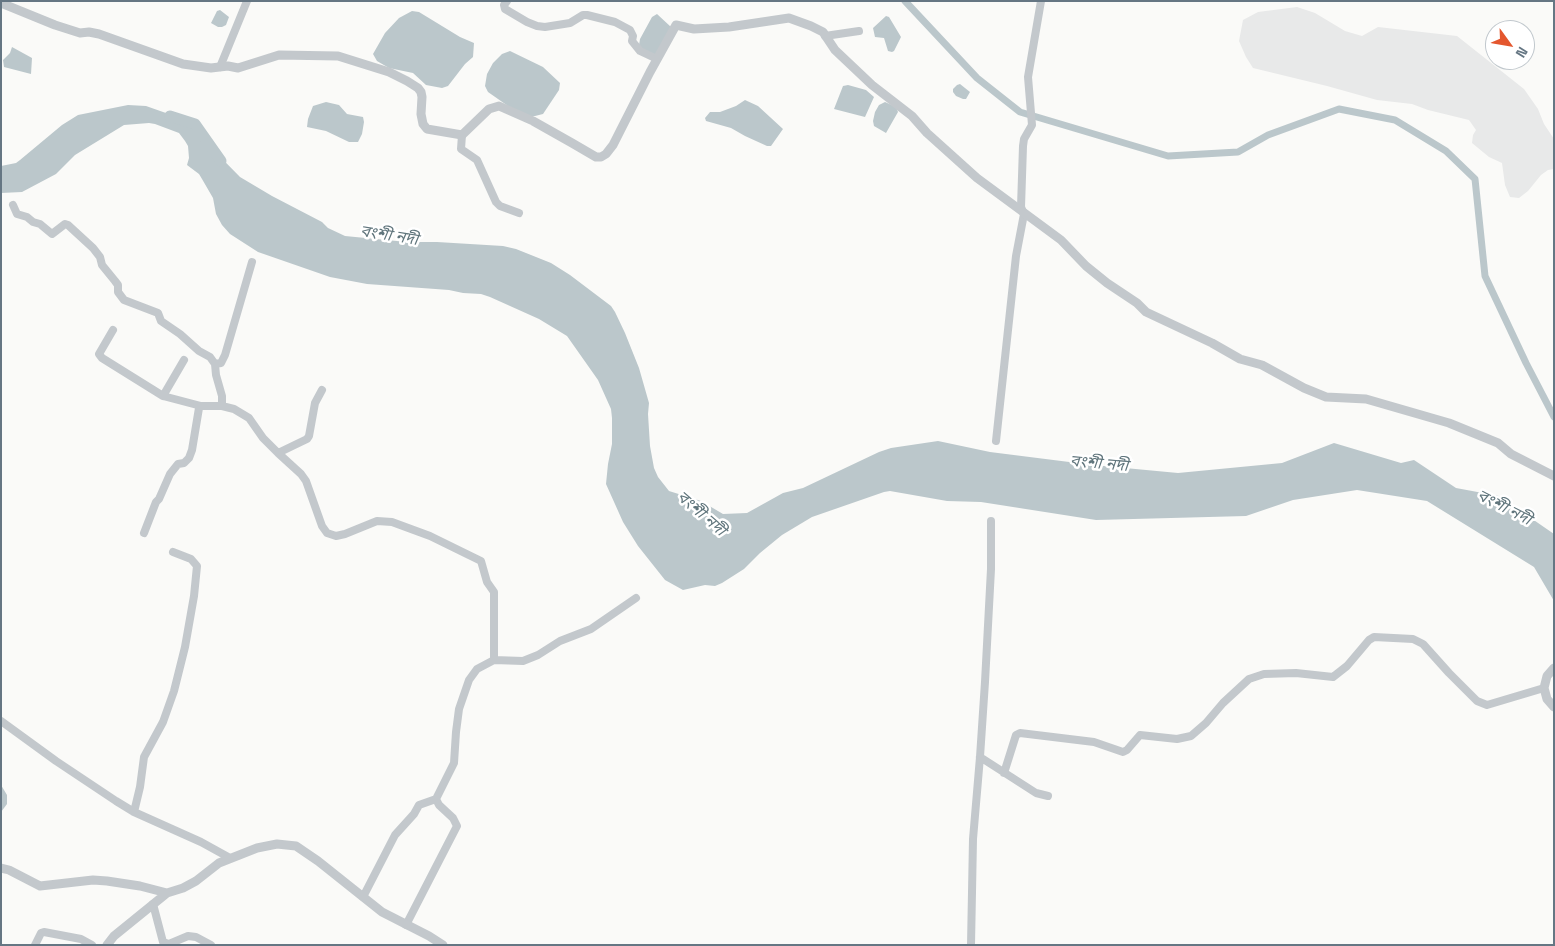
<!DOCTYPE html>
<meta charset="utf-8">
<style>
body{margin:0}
#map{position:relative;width:1555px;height:946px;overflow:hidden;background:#fafaf8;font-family:"Space Grotesk",sans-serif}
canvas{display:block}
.frame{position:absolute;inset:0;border:2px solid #657683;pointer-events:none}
.north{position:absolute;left:1485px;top:20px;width:50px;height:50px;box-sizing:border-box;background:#fff;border:1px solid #c1c8cd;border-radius:50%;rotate:122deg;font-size:14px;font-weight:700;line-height:20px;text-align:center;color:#657683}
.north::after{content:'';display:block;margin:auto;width:18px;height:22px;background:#e4572e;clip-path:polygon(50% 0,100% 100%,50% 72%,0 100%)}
</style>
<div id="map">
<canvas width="1555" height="946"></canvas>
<div class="frame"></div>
<div class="north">N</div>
</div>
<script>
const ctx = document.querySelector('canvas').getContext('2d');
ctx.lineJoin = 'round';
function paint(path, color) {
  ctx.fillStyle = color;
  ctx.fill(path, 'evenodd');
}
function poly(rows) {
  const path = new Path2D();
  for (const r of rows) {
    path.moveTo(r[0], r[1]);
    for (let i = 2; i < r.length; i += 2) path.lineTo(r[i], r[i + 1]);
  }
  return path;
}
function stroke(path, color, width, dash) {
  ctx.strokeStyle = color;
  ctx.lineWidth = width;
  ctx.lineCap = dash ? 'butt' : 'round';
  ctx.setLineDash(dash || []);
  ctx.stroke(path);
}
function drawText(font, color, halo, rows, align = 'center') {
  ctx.font = font + ' "Space Grotesk","Noto Sans Bengali",sans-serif';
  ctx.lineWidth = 5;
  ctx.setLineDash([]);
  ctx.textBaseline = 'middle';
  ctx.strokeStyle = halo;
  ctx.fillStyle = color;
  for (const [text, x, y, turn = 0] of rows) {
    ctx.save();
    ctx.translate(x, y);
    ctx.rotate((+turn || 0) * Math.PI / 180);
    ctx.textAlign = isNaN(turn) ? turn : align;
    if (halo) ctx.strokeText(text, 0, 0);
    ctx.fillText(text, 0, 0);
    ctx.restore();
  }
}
paint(poly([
 [1297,7,1315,13,1345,31,1362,36,1378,27,1457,36,1524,89,1538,109,1544,124,1554,139,1554,169,1548,170,1541,175,1528,191,1519,198,1510,197,1505,185,1502,163,1489,157,1472,143,1473,135,1476,130,1469,120,1428,110,1412,104,1377,100,1327,86,1253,68,1246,57,1239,41,1243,20,1258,12]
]), '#e8e9e9');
paint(poly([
 [220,10,229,17,226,25,222,27,218,27,211,23,217,11],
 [412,11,419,12,460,37,474,43,473,57,465,64,448,86,442,88,426,85,413,73,389,68,377,61,373,54,385,33,399,18],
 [657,14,671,27,657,54,651,54,646,52,639,45,640,39,652,17],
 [886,16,889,17,901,37,894,51,892,52,888,51,884,38,875,37,873,28],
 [12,47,32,58,31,74,4,67,3,60,10,53],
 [510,51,543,67,560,83,559,90,543,114,531,117,508,106,488,92,485,86,487,74,493,63,502,54],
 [960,84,970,92,966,99,963,99,956,96,953,92,953,89,957,85],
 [848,85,866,90,874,97,865,117,834,109,843,86],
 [745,100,758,106,783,129,771,146,767,146,745,136,731,128,706,121,705,118,710,112,720,112,736,106],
 [326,102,339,105,347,114,363,117,364,122,362,134,358,142,349,142,326,131,307,127,308,119,313,106],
 [885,102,896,107,898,112,886,133,874,126,873,121,875,112,879,105],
 [128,105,146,106,183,119,240,177,272,196,322,222,328,228,345,236,407,242,437,242,503,246,516,249,551,263,570,275,611,306,615,312,625,333,639,368,649,403,648,414,650,446,654,468,658,477,669,491,701,501,723,514,747,513,783,493,803,488,879,452,891,448,938,441,990,452,1093,465,1178,473,1282,463,1334,443,1401,463,1414,460,1456,488,1499,496,1554,534,1554,601,1534,567,1427,501,1357,490,1293,500,1246,516,1096,520,981,502,947,501,890,491,884,492,812,517,782,535,760,553,744,569,722,583,715,586,705,585,683,590,665,580,638,546,623,522,606,484,608,464,612,444,612,418,611,409,598,380,567,336,539,319,490,297,481,294,463,293,449,290,367,284,330,277,258,252,230,234,222,225,216,214,213,198,202,179,199,174,187,165,189,158,188,146,185,141,179,133,155,124,149,123,124,125,75,155,56,174,22,192,1,193,1,166,16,163,20,160,62,125,78,115],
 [1,785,7,795,7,804,1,812]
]), '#bbc7cb');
stroke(poly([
 [905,1,977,78,1020,112,1168,156,1238,152,1268,135,1339,109,1395,120,1446,151,1475,179,1485,276,1526,363,1554,417]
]), '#bbc7cb', 7);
stroke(poly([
 [170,116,195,124,221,161]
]), '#bbc7cb', 11);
stroke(poly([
 [507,1,504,5,505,9,527,22,537,26,545,27,570,23,583,15,587,15,615,22,630,30,633,36,632,41,640,51,657,59],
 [825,36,859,31],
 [220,67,247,1],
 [462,135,461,149,477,160,496,202,500,206,519,213],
 [13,205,17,214,27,217,33,222,40,224,52,234,65,224,68,225,93,248,100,257,102,265,115,281,118,285,118,292,124,300,158,313,161,321,180,334,199,351,210,357,215,364,216,375,222,396,222,406],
 [113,330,99,354,102,358,163,396,201,406],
 [215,364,221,363,225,355,252,262],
 [163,396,184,360],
 [996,441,1016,256,1024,214,1021,207,1023,146,1024,139,1032,125,1028,77,1041,1],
 [278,453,307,439,309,436,315,403,322,390],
 [144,533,156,502,159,499,170,474,178,464,184,463,189,458,192,450,199,408,201,406,222,406,234,409,249,418,263,438,278,453,301,474,306,481,322,526,327,533,336,536,345,534,377,521,392,522,430,536,481,561,487,582,494,592,494,660],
 [1,721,56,761,116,801,134,812,201,842,230,858],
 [980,757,1036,793,1048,796],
 [1004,773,1016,735,1020,733,1094,742,1123,752,1127,750,1140,735,1177,739,1191,736,1206,723,1223,703,1249,679,1264,674,1296,673,1333,677,1347,666,1369,640,1374,637,1413,639,1423,644,1449,673,1477,701,1487,705,1544,688],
 [134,812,140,787,144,757,163,722,174,691,185,647,194,596,197,566,191,559,173,552],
 [363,897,395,835,414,814,419,805,436,799],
 [153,904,163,942,169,944,188,936,196,937,211,945],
 [406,925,457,826,453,818,439,805,436,799,454,763,456,732,459,709,469,680,477,669,494,660,523,661,538,655,560,641,591,629,636,598],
 [35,945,41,933,44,932,81,939,92,945],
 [971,945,973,839,980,757,985,682,991,569,991,521]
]), '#c3c8cc', 8);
stroke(poly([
 [1,3,55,25,80,33,89,32,99,34,183,64,211,68,228,66,238,68,279,55,338,56,389,72,407,81,418,88,421,92,422,97,421,114,423,124,427,129,462,135,489,109,499,106,533,121,572,143,596,157,601,157,606,154,613,145,650,72,676,25,694,29,729,27,789,18,811,26,823,32,835,50,872,85,912,116,927,133,977,178,1061,240,1086,266,1107,283,1137,303,1146,312,1212,343,1240,359,1262,365,1304,388,1326,397,1366,399,1449,423,1498,443,1511,454,1554,476],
 [1554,668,1547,676,1544,688,1547,699,1554,707],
 [1,868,9,870,40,886,93,880,107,881,140,886,167,893],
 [107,945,114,936,167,893,183,888,196,881,219,863,257,848,277,844,296,846,318,861,382,912,429,936,443,945]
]), '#c3c8cc', 9);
drawText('italic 16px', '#60757c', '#fff', [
 ["বংশী নদী",389,236,9],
 ["বংশী নদী",1099,464,5],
 ["বংশী নদী",1504,508,27],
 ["বংশী নদী",701,514,41]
]);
</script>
